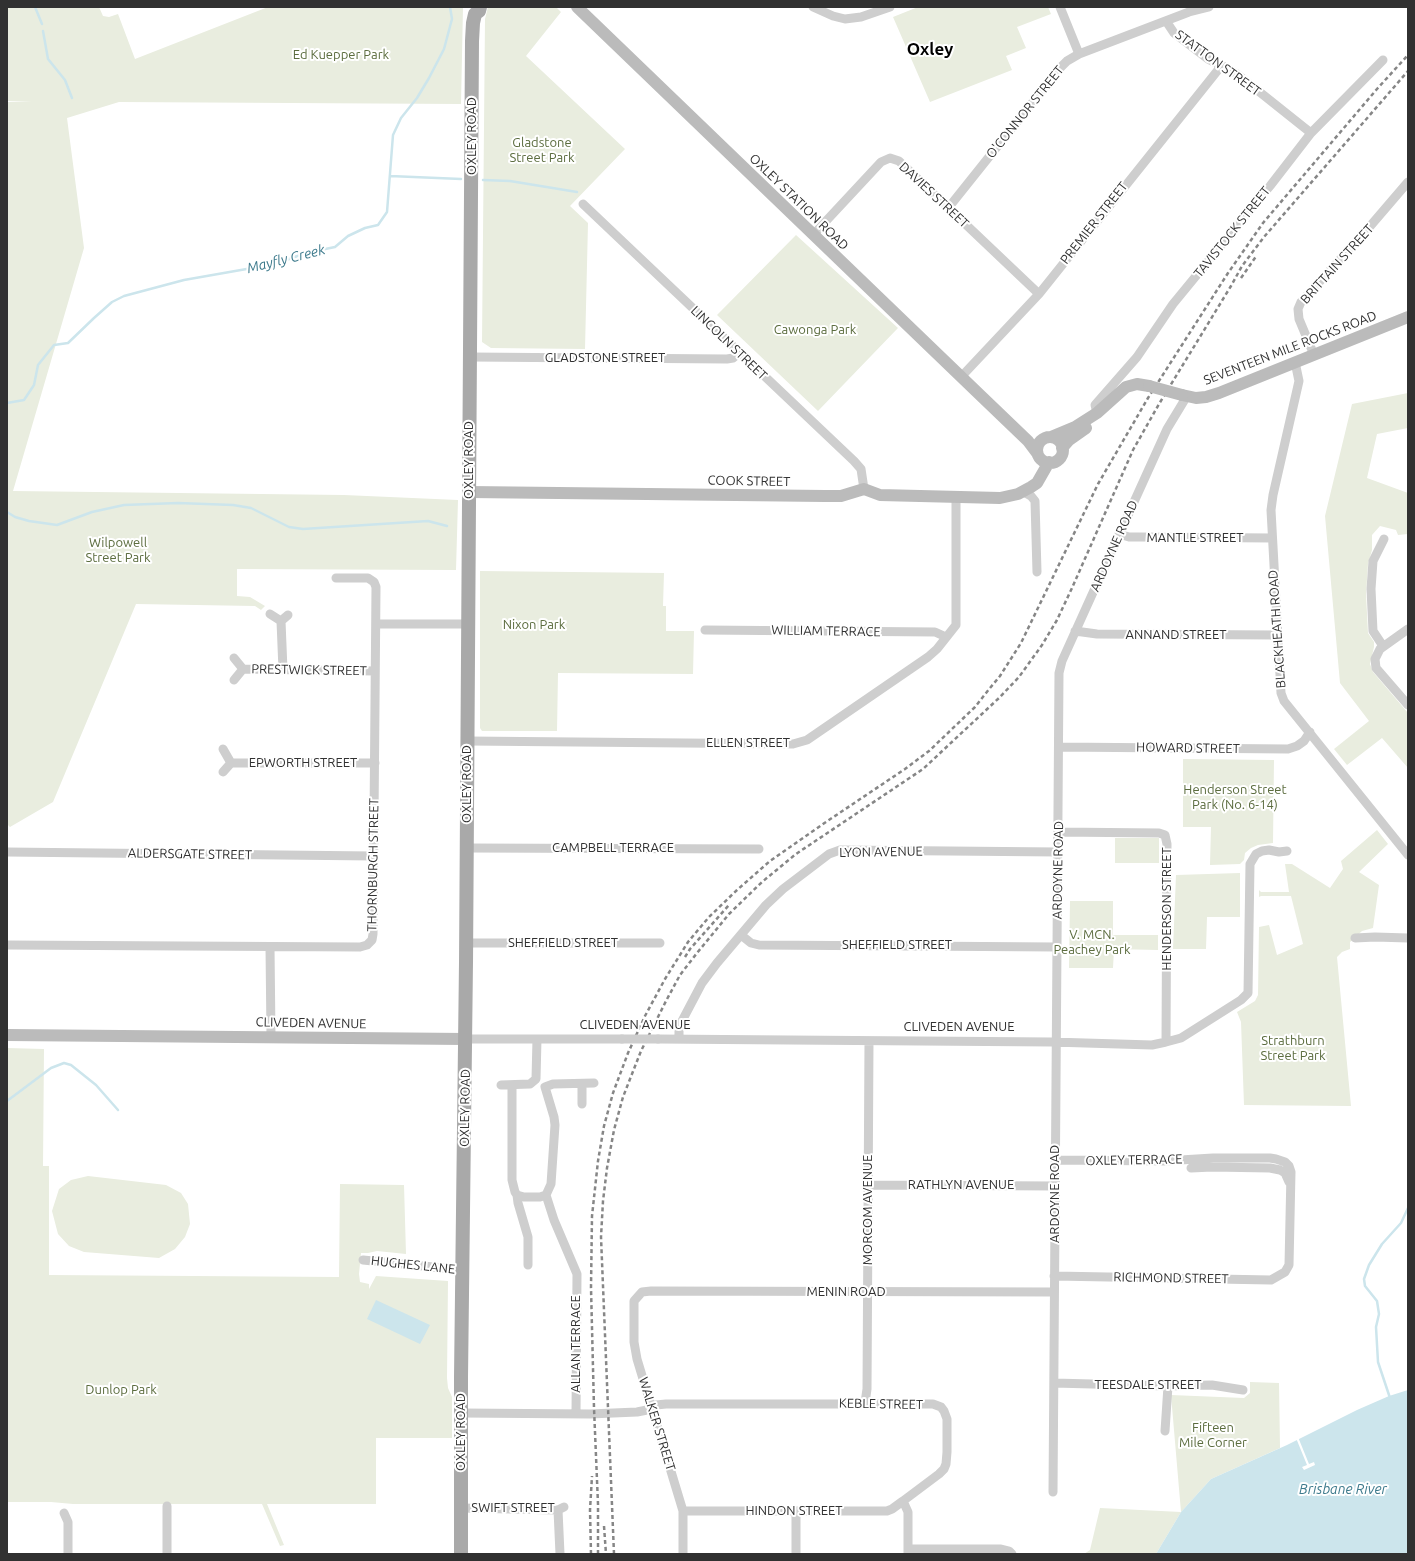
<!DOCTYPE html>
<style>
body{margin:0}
#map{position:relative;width:1415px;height:1561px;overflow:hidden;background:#fff;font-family:Ubuntu,sans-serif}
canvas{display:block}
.frame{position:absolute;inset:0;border:8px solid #313131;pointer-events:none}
</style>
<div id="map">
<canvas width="1415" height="1561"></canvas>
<div class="frame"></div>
</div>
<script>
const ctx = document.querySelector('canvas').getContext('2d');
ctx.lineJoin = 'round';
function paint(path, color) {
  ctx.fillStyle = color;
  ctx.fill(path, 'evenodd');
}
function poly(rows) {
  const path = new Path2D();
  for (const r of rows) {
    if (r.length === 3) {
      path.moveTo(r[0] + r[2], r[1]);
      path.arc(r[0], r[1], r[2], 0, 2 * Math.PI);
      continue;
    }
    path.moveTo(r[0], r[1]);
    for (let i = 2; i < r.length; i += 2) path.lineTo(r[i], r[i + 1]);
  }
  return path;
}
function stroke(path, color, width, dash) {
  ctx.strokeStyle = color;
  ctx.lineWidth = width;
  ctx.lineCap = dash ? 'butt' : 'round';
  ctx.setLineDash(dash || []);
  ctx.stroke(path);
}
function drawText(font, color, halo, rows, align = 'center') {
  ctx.font = font + ' Ubuntu,sans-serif';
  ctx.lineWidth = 4;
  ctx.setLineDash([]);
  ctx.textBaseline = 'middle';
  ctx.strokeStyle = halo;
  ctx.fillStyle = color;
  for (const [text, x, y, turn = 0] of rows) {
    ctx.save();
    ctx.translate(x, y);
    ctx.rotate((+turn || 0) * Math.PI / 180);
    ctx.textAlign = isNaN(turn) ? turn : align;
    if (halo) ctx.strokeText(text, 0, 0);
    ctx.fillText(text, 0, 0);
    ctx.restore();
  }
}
paint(poly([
 [7,7,99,7,103,16,109,17,118,14,135,59,268,7,463,7,461,104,119,102,67,118,84,248,13,491,344,495,458,500,456,570,237,569,237,596,250,597,265,606,261,610,255,606,136,604,53,802,10,827,7,824,7,102,32,102,7,101],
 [488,7,556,7,561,12,526,56,625,149,570,206,588,223,585,349,491,348,482,342,485,19],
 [918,7,1048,7,1051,14,1017,27,1026,48,1006,56,1012,70,930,102,893,17],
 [796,235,898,328,818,411,717,315],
 [1408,393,1408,428,1377,434,1367,478,1408,493,1408,534,1398,535,1396,530,1380,526,1372,535,1372,550,1368,564,1366,594,1368,633,1374,642,1374,647,1370,664,1373,672,1408,713,1408,768,1382,738,1347,765,1334,749,1369,721,1340,683,1325,516,1352,404],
 [480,571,664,573,663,606,666,606,666,631,694,631,693,674,558,673,557,731,482,731,480,728],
 [1183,759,1274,760,1273,843,1258,845,1251,848,1245,853,1244,860,1240,864,1210,865,1211,827,1183,827],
 [1377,830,1388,844,1359,872,1379,885,1373,928,1362,931,1350,942,1350,949,1342,952,1337,957,1351,1106,1244,1105,1241,1022,1237,1012,1255,1001,1258,995,1259,927,1269,925,1277,955,1303,944,1291,896,1261,896,1259,897,1259,890,1261,892,1289,892,1285,864,1292,864,1330,888,1343,869,1341,861],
 [1115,838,1159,838,1159,863,1115,863],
 [1240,873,1240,917,1207,917,1206,949,1173,949,1176,875],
 [1070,901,1113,901,1113,935,1158,935,1158,950,1114,949,1113,968,1069,968],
 [7,1048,44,1049,43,1166,49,1166,49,1275,339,1277,340,1184,404,1185,406,1254,377,1251,368,1253,361,1253,359,1274,360,1282,369,1284,369,1289,376,1276,448,1281,447,1378,448,1388,452,1397,452,1438,376,1438,376,1504,267,1504,284,1545,280,1546,262,1504,73,1504,51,1502,7,1502],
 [88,1176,166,1185,181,1193,188,1204,190,1224,185,1237,175,1249,159,1258,84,1252,69,1246,58,1234,52,1211,59,1189,71,1180],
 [1250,1382,1279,1383,1280,1448,1211,1479,1181,1512,1156,1554,1084,1554,1090,1550,1100,1508,1181,1512,1171,1395,1244,1398,1250,1393]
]), '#e9eddf');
paint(poly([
 [376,1300,430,1325,420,1344,367,1319],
 [1408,1390,1408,1554,1156,1554,1181,1512,1211,1479,1287,1445,1357,1410,1389,1396]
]), '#cce5ec');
paint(poly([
 [1298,1437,1309,1464,1314,1462,1315,1465,1304,1470,1302,1467,1307,1465,1296,1438]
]), '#fff');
stroke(poly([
 [35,7,42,24],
 [43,31,48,59,65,80,72,98],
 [390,176,461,179],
 [483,180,510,181,577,192],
 [7,403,24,400,34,385,38,365,54,345,68,343,94,318,112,302,124,296,184,280,275,264,306,253,335,247,348,236,365,228,378,225,387,212,393,135,401,118,417,98,429,78,444,49,452,19,450,7],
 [7,512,15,517,29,521,57,525,92,512,124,505,178,503,233,505,251,508,289,527,303,529,428,521,447,526],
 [7,1101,51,1068,64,1063,71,1065,96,1085,118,1110],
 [1390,1398,1378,1362,1376,1327,1379,1314,1377,1301,1365,1286,1364,1279,1369,1265,1382,1244,1401,1223,1408,1208]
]), '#cce5ec', 2.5);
stroke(poly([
 [813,7,833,16,845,19,861,17,890,7],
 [1060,7,1079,54],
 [1166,21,1174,33,1208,59,1237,74,1311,133],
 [583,204,854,461,861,469,864,489],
 [949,207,1060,68,1067,61,1079,54,1189,12,1209,7],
 [813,235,881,162,890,158,899,161,1039,294],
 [1314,355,1299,319,1298,309,1301,302,1366,231,1408,182],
 [470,357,727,359,733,358,739,353],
 [1295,362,1299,381,1273,495,1271,510,1281,693,1284,701,1408,855],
 [961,377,1039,294,1222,65],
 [1097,413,1095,405,1137,357,1173,304,1270,186,1311,133,1383,60],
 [1024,492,1031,496,1035,501,1037,572],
 [1119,534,1129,537,1138,537,1272,538],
 [270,614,281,621,288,615],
 [281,621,283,670],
 [376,624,468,624],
 [1408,629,1380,649,1375,659,1376,668,1408,705],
 [705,630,935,632,946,637],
 [1075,631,1097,634,1277,635],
 [1383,646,1373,631,1371,589,1373,561,1384,539],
 [234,658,243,669,234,680],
 [243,669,375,671],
 [468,741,793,744,807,740,928,657,937,649,956,625,956,497],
 [1059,747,1288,749,1297,746,1304,741,1310,732],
 [223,749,231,763,223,772],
 [231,763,375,763],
 [1058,832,1159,833,1165,835,1167,844,1166,1042],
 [467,848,759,849],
 [7,852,373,856],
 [741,935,751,943,759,945,1057,947],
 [1355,938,1375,937,1408,938],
 [466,943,660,943],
 [7,945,360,947,367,945,372,940,373,934,376,587,374,582,368,578,336,578],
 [270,947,271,1036],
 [465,1039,622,1039],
 [658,1039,1052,1042,1152,1045,1166,1042,1181,1038,1241,1000,1248,993,1250,864,1256,854,1262,851,1269,850,1279,852,1287,851],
 [679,1039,679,1028,682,1021,702,983,717,963,766,905,783,889,829,854,840,850,1058,852],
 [501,1085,530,1084,536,1079,537,1039],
 [512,1085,512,1180,515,1192,517,1195,524,1197,540,1197,546,1195,551,1184,555,1125,554,1117,545,1087,553,1084,594,1083],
 [582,1104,582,1084],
 [1191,1168,1212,1167,1270,1168,1280,1170,1285,1173,1289,1182],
 [868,1185,1055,1186],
 [517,1195,518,1203,528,1237,528,1265],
 [546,1195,554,1220,577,1274,576,1414],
 [363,1260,463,1270],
 [1054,1276,1271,1280,1285,1272,1289,1265,1291,1172,1289,1166,1285,1162,1276,1159,1270,1158,1213,1158,1164,1161,1055,1160],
 [1054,1383,1168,1386,1212,1385,1243,1390],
 [865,1403,867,1389,869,1041],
 [462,1413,590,1414,637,1412,647,1410,656,1405,666,1404,933,1404,941,1407,944,1411,947,1419,947,1452,946,1464,944,1469,939,1474,903,1501,908,1512,908,1554],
 [1165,1431,1168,1386],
 [1053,1492,1059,673,1062,661,1167,429,1187,396],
 [462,1508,558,1510,564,1507],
 [558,1510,560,1554],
 [683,1511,887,1511,892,1509,903,1501],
 [64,1513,68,1522,68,1554],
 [908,1549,1001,1549,1009,1551,1012,1554],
 [167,1554,167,1506],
 [683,1554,683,1511,637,1359,634,1342,634,1301,642,1292,651,1291,1054,1292],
 [796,1554,796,1511]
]), '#cecece', 9);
stroke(poly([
 [577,7,979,394,1028,441,1037,453],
 [1182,395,1196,398,1206,397,1219,393,1408,317],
 [1051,437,1075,427,1097,413,1126,387,1137,384,1149,386],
 [1050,450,13],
 [1062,448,1069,440,1086,428],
 [469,492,825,496,841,496,864,489,880,495,1000,498,1018,494,1031,487,1037,483,1049,462],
 [7,1035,465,1039]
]), '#bbb', 12);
stroke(poly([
 [461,1554,461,1377,466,962,472,41,473,23,475,14,479,11,480,7]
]), '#a9a9a9', 14);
stroke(poly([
 [1241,278,1257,255],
 [685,957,690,949,729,905],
 [604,1526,606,1554],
 [591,1554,590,1510,592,1476],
 [598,1554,598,1504,594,1408,591,1288,592,1216,598,1161,604,1126,613,1093,628,1053,645,1016,665,979,688,942,709,917,737,890,770,861,823,824,905,769,929,751,975,707,990,688,1000,676,1021,643,1098,484,1148,398,1228,273,1263,223,1377,89,1408,55],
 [614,1554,601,1237,603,1201,607,1168,614,1130,623,1097,641,1051,666,1001,680,975,697,953,729,914,762,882,796,854,923,769,999,698,1019,677,1042,645,1057,620,1072,588,1133,450,1159,404,1231,286,1242,266,1264,237,1408,71]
]), '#868686', 2.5, [4, 3]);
stroke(poly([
 [622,1039,658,1039]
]), '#cecece', 9);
stroke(poly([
 [1149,386,1182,395]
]), '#bbb', 12);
drawText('13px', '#5b6c3e', '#fff', [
 ["Ed Kuepper Park",341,55],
 ["Gladstone",542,143],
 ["Street Park",542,158],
 ["Cawonga Park",815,330],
 ["Wilpowell",118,543],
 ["Street Park",118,558],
 ["Nixon Park",534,625],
 ["Henderson Street",1235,790],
 ["Park (No. 6-14)",1235,805],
 ["V. MCN.",1092,935],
 ["Peachey Park",1092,950],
 ["Strathburn",1293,1041],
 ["Street Park",1293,1056],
 ["Dunlop Park",121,1390],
 ["Fifteen",1213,1428],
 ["Mile Corner",1213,1443]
]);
drawText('13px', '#313131', '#fff', [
 ["STATTON STREET",1218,63,36],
 ["O'CONNOR STREET",1025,112,-51],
 ["OXLEY ROAD",472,136,-90],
 ["DAVIES STREET",934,195,43],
 ["OXLEY STATION ROAD",799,202,44],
 ["PREMIER STREET",1094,223,-52],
 ["TAVISTOCK STREET",1232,232,-51],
 ["BRITTAIN STREET",1337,264,-48],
 ["LINCOLN STREET",729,343,44],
 ["SEVENTEEN MILE ROCKS ROAD",1290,348,-21],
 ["GLADSTONE STREET",605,358],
 ["OXLEY ROAD",469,460,-90],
 ["COOK STREET",749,481,1],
 ["MANTLE STREET",1195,538],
 ["ARDOYNE ROAD",1114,546,-66],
 ["BLACKHEATH ROAD",1277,629,-94],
 ["WILLIAM TERRACE",826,631,1],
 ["ANNAND STREET",1176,635],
 ["PRESTWICK STREET",309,670,1],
 ["ELLEN STREET",748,743],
 ["HOWARD STREET",1188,748,1],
 ["EPWORTH STREET",303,763],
 ["OXLEY ROAD",467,784,-90],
 ["CAMPBELL TERRACE",613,848],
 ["LYON AVENUE",881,852,-1],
 ["ALDERSGATE STREET",190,854,1],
 ["THORNBURGH STREET",373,865,-89],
 ["ARDOYNE ROAD",1058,870,-89],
 ["HENDERSON STREET",1167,909,-90],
 ["SHEFFIELD STREET",563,943],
 ["SHEFFIELD STREET",897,945],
 ["CLIVEDEN AVENUE",311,1023,1],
 ["CLIVEDEN AVENUE",635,1025],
 ["CLIVEDEN AVENUE",959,1027],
 ["OXLEY ROAD",465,1108,-89],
 ["OXLEY TERRACE",1134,1160,-1],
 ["RATHLYN AVENUE",961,1185],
 ["ARDOYNE ROAD",1055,1194,-90],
 ["MORCOM AVENUE",868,1210,-90],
 ["HUGHES LANE",413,1265,6],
 ["RICHMOND STREET",1171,1278,1],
 ["MENIN ROAD",846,1292],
 ["ALLAN TERRACE",576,1344,-90],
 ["TEESDALE STREET",1148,1385],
 ["KEBLE STREET",881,1404,1],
 ["WALKER STREET",657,1424,73],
 ["OXLEY ROAD",461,1432,-90],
 ["SWIFT STREET",513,1508],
 ["HINDON STREET",794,1511]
]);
drawText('italic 14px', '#3d7a8c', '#fff', [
 ["Mayfly Creek",286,259,-14],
 ["Brisbane River",1343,1489]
]);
drawText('bold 17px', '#000', '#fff', [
 ["Oxley",930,49]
]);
</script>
